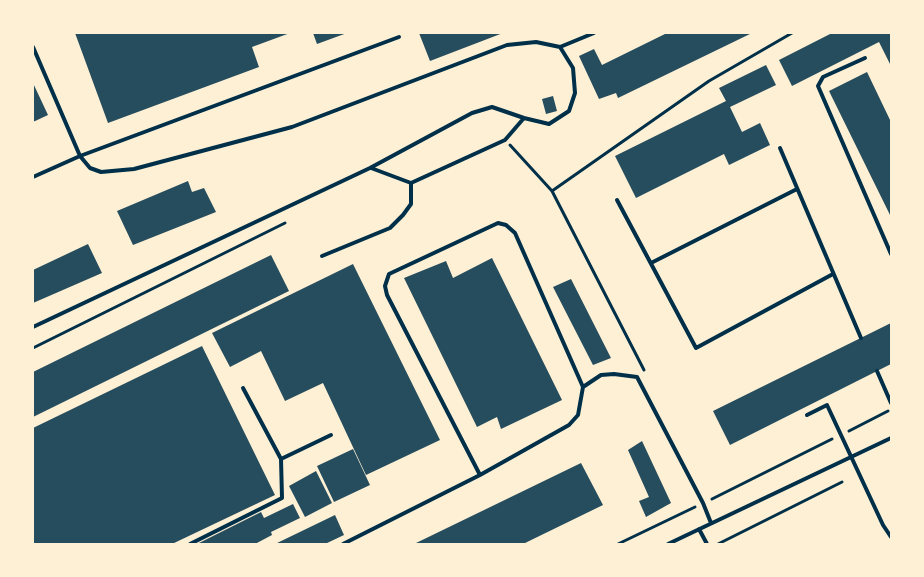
<!DOCTYPE html>
<style>
body{margin:0}
#map{position:relative;width:924px;height:577px;overflow:hidden;background:#fdf0d5;font-family:Merriweather,serif}
canvas{display:block}
.frame{position:absolute;inset:0;border:34px solid #fdf0d5;pointer-events:none}
</style>
<div id="map">
<canvas width="924" height="577"></canvas>
<div class="frame"></div>
</div>
<script>
const ctx = document.querySelector('canvas').getContext('2d');
ctx.lineJoin = 'round';
function paint(path, color) {
  ctx.fillStyle = color;
  ctx.fill(path, 'evenodd');
}
function poly(rows) {
  const path = new Path2D();
  for (const r of rows) {
    path.moveTo(r[0], r[1]);
    for (let i = 2; i < r.length; i += 2) path.lineTo(r[i], r[i + 1]);
  }
  return path;
}
function stroke(path, color, width, dash) {
  ctx.strokeStyle = color;
  ctx.lineWidth = width;
  ctx.lineCap = dash ? 'butt' : 'round';
  ctx.setLineDash(dash || []);
  ctx.stroke(path);
}
paint(poly([
 [75,33,290,33,252,47,259,67,108,123],
 [313,33,347,33,317,44],
 [419,33,503,33,430,61],
 [667,33,752,33,618,98,616,93,599,99,579,56,594,49,602,65],
 [832,33,891,33,891,66,879,42,792,86,779,60],
 [766,65,776,85,730,107,742,132,760,123,770,145,729,165,724,154,636,198,615,156,726,101,719,88],
 [867,72,891,122,891,217,829,91],
 [33,83,48,115,33,122],
 [553,96,557,111,546,114,542,99],
 [188,181,192,192,204,188,216,212,133,245,117,211],
 [88,244,102,273,33,303,33,270],
 [271,255,289,291,33,417,33,372],
 [492,258,562,400,501,429,497,417,477,427,404,278,446,261,453,278],
 [353,264,440,440,366,475,323,383,285,401,261,351,230,367,212,333],
 [571,279,611,358,593,365,553,287],
 [891,323,891,364,730,445,713,411],
 [202,346,275,495,172,544,33,544,33,428],
 [642,441,671,503,646,517,639,501,649,497,628,450],
 [353,449,370,485,334,502,317,466],
 [581,463,603,505,523,544,414,544],
 [316,471,332,503,305,517,289,486],
 [293,504,300,518,271,532,272,535,255,544,197,544,261,512,264,518],
 [335,515,344,535,325,544,275,544]
]), '#264d5e');
stroke(poly([
 [510,145,552,191,644,370],
 [552,191,709,81,792,33],
 [33,348,285,223],
 [849,431,888,411],
 [712,499,832,439],
 [618,544,695,507],
 [718,544,842,482]
]), '#003049', 3);
stroke(poly([
 [33,47,80,156,90,168,101,172,134,169,292,127,507,45,536,42,560,47,573,68,575,93,569,111,549,124,524,118,492,107,472,113,370,168,33,327],
 [560,47,594,33],
 [865,58,823,77,818,86,891,254],
 [780,148,861,338],
 [33,177,80,156,399,37],
 [411,183,505,140,524,118],
 [617,200,696,348,833,274],
 [322,256,390,228,403,215,411,204,411,183,371,168],
 [651,263,797,189],
 [877,371,891,403],
 [807,415,827,405,883,525,891,537],
 [281,459,331,435],
 [480,475,387,295,385,286,389,274,498,223,506,225,515,233,583,387],
 [699,529,707,544],
 [190,544,282,498,281,459,243,388],
 [343,544,480,475,569,425,578,415,583,387,601,375,614,374,637,377,703,503,711,523],
 [668,544,891,438]
]), '#003049', 4);
</script>
